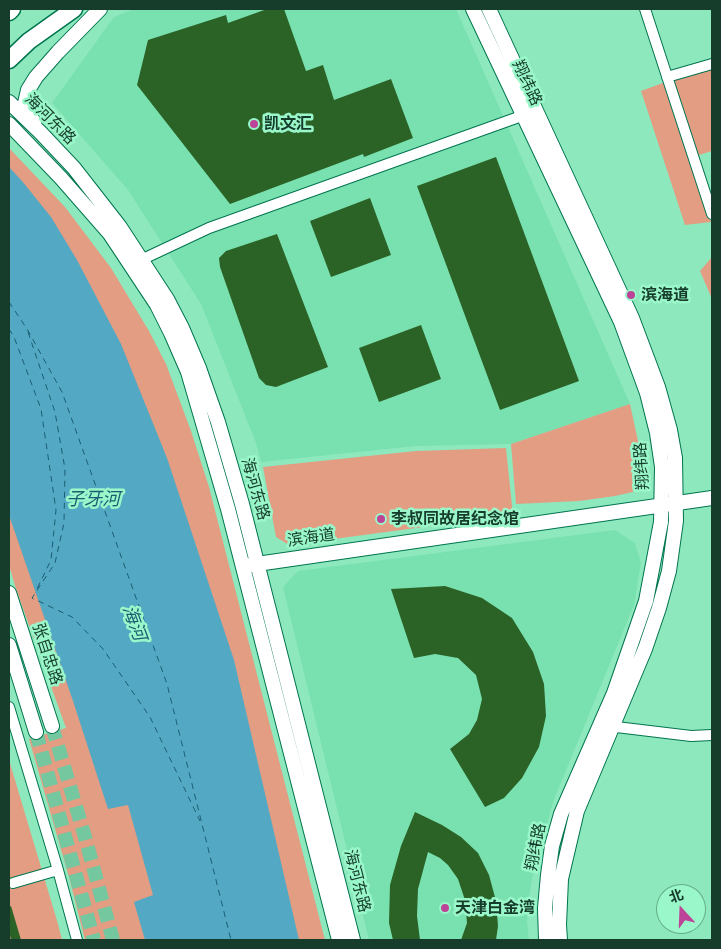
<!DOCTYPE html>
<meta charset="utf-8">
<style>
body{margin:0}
#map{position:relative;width:721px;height:949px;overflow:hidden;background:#8de9bd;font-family:Cabin,"Noto Sans SC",sans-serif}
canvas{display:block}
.frame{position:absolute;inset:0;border:10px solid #163d2b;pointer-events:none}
.north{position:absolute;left:656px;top:884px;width:50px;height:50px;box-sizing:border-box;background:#9af7ca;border:1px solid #65ad8a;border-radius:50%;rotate:340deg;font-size:14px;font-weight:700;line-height:20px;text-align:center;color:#163d2b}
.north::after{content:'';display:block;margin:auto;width:18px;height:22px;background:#bc4397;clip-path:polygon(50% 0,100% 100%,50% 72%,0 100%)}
</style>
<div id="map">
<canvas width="721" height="949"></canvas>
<div class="frame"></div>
<div class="north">北</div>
</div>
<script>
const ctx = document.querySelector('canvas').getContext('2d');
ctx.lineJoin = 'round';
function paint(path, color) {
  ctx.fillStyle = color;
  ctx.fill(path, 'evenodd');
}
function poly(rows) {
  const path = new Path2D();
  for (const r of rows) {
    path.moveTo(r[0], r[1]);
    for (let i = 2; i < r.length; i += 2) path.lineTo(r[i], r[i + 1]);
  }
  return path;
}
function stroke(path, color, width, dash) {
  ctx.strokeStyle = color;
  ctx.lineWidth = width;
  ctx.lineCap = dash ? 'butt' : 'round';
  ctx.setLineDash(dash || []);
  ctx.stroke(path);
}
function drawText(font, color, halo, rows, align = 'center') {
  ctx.font = font + ' Cabin,"Noto Sans SC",sans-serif';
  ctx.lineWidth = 5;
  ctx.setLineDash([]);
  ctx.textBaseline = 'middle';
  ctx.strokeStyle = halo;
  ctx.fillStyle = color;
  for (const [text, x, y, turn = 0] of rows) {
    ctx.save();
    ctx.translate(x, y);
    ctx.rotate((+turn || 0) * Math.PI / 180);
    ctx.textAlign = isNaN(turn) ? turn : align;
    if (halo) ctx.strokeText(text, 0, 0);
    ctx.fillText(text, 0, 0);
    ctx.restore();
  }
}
paint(poly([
 [134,9,456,9,630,404,511,444,416,446,261,462,256,443,201,304,128,190,52,103,114,17],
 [615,530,635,543,641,563,634,605,553,802,532,879,529,897,527,922,529,940,369,940,283,587,298,571]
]), '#79e0b0');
paint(poly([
 [712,65,712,151,689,158,711,222,685,225,641,91],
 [9,148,65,207,111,268,149,331,166,364,191,431,209,487,325,940,85,940,69,877,29,739,66,728,16,589,9,565],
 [712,257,712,299,700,271],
 [630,404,646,478,633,492,615,496,579,501,516,504,511,444],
 [506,448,513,515,289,545,276,537,263,467,416,451],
 [9,760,58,924,62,940,9,940]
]), '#e29d83');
paint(poly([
 [9,167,22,181,51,217,77,260,121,344,167,458,234,660,299,940,145,940,134,902,153,895,128,805,108,809,73,701,9,515]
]), '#53a8c3');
stroke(poly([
 [9,302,27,329,62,392,167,684,231,940],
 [9,329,14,337,41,409,56,510,51,560,35,593],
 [28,332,55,412,65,469,64,523,55,563,32,598,72,617,103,649,150,717,200,821]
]), '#1b5e72', 1, [6, 5]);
paint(poly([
 [267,9,284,9,306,71,323,65,334,100,391,79,413,138,364,157,363,154,230,204,137,85,148,40,226,15,228,23],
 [496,157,579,381,500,410,417,186],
 [370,198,391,255,331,277,310,221],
 [277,234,328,367,276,387,266,385,259,378,220,267,219,258,226,251],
 [421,325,441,379,379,402,359,348],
 [445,586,482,598,512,618,533,652,544,684,546,716,539,747,522,778,504,798,485,807,450,749,469,734,477,720,482,699,476,675,458,658,435,654,414,658,391,589],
 [415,812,442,825,461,837,478,853,489,875,496,901,498,926,496,940,461,940,467,923,465,900,458,879,448,865,440,858,428,852,418,889,417,916,420,940,393,940,389,923,390,885,401,846],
 [11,906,21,940,11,940,9,931,9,907]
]), '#2b6225');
stroke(poly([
 [52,726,85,837,113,940],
 [36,732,94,940]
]), '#75c7a0', 14, [14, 7]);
const street = poly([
 [645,9,712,214],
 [667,77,712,64],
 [143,259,209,228,530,113],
 [9,707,58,870,77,940],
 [608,726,691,736,712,735],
 [13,883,58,870]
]);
const secondary = poly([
 [473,9,621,322,647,393,657,433,662,467,661,522,646,601,614,693,561,814,552,846,548,875,545,908,546,940],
 [489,9,632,318,658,387,670,430,675,458,676,521,669,571,659,608,645,649,577,811,561,879,559,925,560,940],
 [9,102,41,133,74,168,120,227,167,299,182,328,199,368,218,422,242,504,353,940],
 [34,122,29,114,25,103,28,90,36,77,58,52,100,9],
 [9,124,61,178,110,234,157,305,171,333,188,372,228,509,339,940],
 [250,565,712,498],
 [9,593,52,726],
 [9,645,36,732]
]);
const primary = poly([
 [9,12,12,9],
 [9,60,29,41,74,9]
]);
stroke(street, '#00744e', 12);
stroke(secondary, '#00744e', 16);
stroke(primary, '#00744e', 19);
stroke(street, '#fff', 10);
stroke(secondary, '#fff', 14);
stroke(primary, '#fff', 16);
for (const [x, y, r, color] of [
 [254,124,5,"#bc4397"],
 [631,295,5,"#bc4397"],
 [381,519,5,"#bc4397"],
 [445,908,5,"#bc4397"]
]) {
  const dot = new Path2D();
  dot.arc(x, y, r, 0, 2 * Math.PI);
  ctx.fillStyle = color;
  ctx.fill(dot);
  stroke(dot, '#9af7ca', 2);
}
drawText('16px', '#163d2b', '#9af7ca', [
 ["翔纬路",527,83,65],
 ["海河东路",50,119,45],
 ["翔纬路",642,466,-94],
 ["海河东路",255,489,74],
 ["滨海道",311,538,-8],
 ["张自忠路",47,654,72],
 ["翔纬路",536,847,-79],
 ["海河东路",357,881,76]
]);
drawText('bold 16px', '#163d2b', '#9af7ca', [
 ["凯文汇",264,124],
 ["滨海道",641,295],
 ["李叔同故居纪念馆",391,519],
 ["天津白金湾",455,908]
], 'left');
drawText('italic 18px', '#1b5e72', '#9af7ca', [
 ["子牙河",93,500],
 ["海河",134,623,70]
]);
</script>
